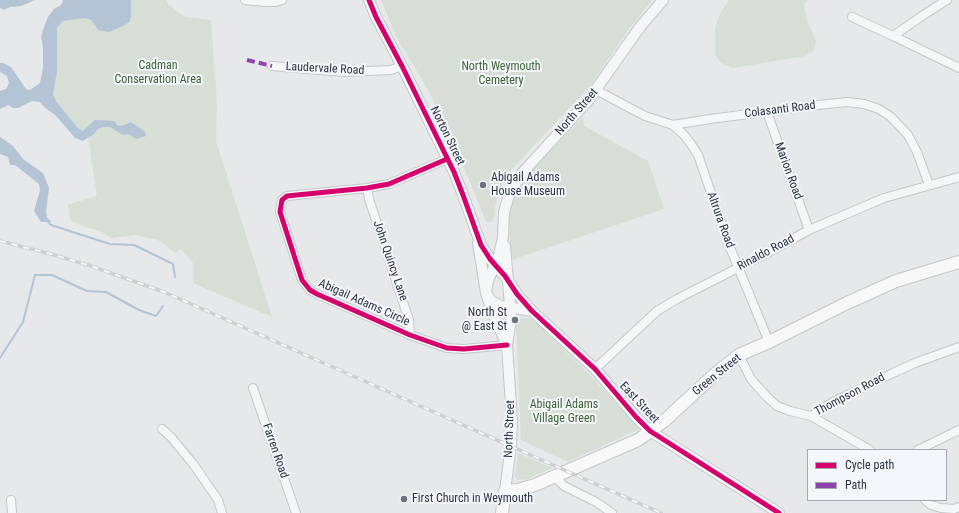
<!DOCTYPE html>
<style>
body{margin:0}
#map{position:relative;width:959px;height:513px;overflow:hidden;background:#e6e8ea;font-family:"Roboto Condensed",sans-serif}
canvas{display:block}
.legend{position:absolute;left:807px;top:449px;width:140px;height:52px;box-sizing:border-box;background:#f4f6f9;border:1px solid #a4a8b1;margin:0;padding:5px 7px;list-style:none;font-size:12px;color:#2b3445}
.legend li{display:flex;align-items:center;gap:8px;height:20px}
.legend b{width:20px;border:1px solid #a4a8b1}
</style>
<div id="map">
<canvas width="959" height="513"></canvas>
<ul class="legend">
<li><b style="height:5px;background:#d6006c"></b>Cycle path</li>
<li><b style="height:5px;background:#8e44ad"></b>Path</li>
</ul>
</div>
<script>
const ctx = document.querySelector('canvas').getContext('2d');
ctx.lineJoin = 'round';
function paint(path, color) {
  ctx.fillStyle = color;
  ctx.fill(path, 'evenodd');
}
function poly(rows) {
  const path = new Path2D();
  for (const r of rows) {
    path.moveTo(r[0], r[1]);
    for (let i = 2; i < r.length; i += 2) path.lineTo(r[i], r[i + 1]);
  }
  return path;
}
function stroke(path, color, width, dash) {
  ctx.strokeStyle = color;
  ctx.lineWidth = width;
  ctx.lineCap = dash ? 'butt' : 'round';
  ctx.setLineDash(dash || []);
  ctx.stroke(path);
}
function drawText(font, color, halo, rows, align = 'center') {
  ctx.font = font + ' "Roboto Condensed",sans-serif';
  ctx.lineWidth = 4;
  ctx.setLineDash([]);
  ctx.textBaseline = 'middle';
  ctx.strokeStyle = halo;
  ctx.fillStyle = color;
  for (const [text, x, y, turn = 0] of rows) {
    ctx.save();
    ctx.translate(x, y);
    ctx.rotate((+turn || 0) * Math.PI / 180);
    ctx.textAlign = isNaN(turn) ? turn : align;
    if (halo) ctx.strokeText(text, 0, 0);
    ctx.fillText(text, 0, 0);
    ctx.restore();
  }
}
paint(poly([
 [131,0,166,0,168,4,184,17,211,20,217,104,216,141,272,317,193,283,193,263,181,249,175,253,164,244,158,240,136,235,112,238,97,230,82,226,72,221,69,216,69,209,67,205,97,196,88,137,94,134,98,129,103,127,110,127,123,135,128,134,136,139,131,122,121,126,88,127,84,131,78,128,56,101,53,94,57,72,57,28,63,21,80,18,85,18,91,20,98,30,130,21,131,16],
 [381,0,652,0,626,33,591,85,512,169,503,181,499,194,495,206,495,215,492,222,486,222,468,177,430,93,397,38],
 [729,0,808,0,804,4,807,21,816,40,814,50,805,56,733,68,721,63,715,55,715,27,721,12],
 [583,117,584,126,648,161,664,209,511,260,509,220,513,199,518,187,526,176],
 [523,318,530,319,536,323,590,375,639,429,568,462,521,440,516,323,518,319],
 [518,453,552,468,527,479,517,480,515,476]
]), '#d6ded6');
paint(poly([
 [0,0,35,0,21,6,10,7,4,10,0,8],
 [62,0,131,0,131,16,130,21,125,25,109,32,98,30,91,20,85,18,63,21,57,28,57,72,53,94,56,101,78,128,83,131,95,120,114,121,117,125,121,126,131,122,145,132,146,136,136,139,128,134,123,135,110,127,103,127,98,129,94,134,83,141,75,138,65,126,55,115,44,107,40,102,32,101,18,108,13,108,8,105,0,109,0,91,6,89,9,83,7,76,0,72,0,63,3,63,11,67,26,89,30,90,40,83,43,68,43,48,41,37,44,27,48,17,54,9,61,5,63,1],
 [0,137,13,146,23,159,43,173,49,188,46,211,47,218,52,222,41,222,34,211,40,190,39,184,15,165,10,165,8,157,0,154]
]), '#b4c4d5');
stroke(poly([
 [47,221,51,225,110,244,134,245,173,264,175,277],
 [0,358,23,322,35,275,52,275,87,291,106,292,139,310,156,316,163,306]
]), '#b4c4d5', 2);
const minor = poly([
 [245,0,265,2,276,2,282,0],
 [947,0,925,14,893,36,959,68],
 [852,17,893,36],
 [272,66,344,72,391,70,402,66],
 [596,90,645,116,673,125,710,119,818,105,847,102,864,104,879,109,891,117,908,135,917,152,929,185],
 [767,112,809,230],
 [673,125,684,135,691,144,698,155,729,245,769,342],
 [447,159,389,184,367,188,287,196,282,200,280,212,302,280,310,290,317,294,410,335,447,348,464,349,507,345],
 [367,188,369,199,409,320,410,335],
 [739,355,751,379,767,397,777,406,790,411,811,416,833,402,893,373,915,363,959,347],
 [595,369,657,311,677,299,769,252,809,230,884,198,959,177],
 [253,388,296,513],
 [811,416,870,450],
 [162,429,171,437,194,465,218,500,222,513],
 [918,450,959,430],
 [555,477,564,486,596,502,612,513],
 [11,500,12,513],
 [925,500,931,505,941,508,954,509,959,507]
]);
const tertiary = poly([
 [369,0,376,17,402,66,454,172,463,195,481,245,490,259,505,276,517,294,532,311,595,369,636,417,650,431,779,513],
 [478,243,486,293,491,301,501,306,532,311],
 [505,246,511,318,507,345,512,421,511,445,505,491],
 [507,345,493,314,486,293,488,281,499,255,503,237,504,212,510,192,523,172,587,102,640,27,663,0]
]);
const secondary = poly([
 [502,513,505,491,518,490,535,485,638,440,664,421,715,374,739,355,769,342,847,303,896,281,959,262]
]);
stroke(minor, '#c4c6c8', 10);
stroke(tertiary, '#c4c6c8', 12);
stroke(secondary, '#c4c6c8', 14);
stroke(minor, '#f5f6f7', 8);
stroke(tertiary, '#f5f6f7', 10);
stroke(secondary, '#f8f8f8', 12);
const rail = poly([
 [0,241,51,254,91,266,164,292,661,513]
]);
stroke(rail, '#cecfd2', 3.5);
stroke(rail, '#f4f6f9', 2, [6]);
stroke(poly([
 [247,60,272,66]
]), '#8e44ad', 4, [8, 4]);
stroke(poly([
 [369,0,376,17,402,66,454,172,463,195,481,245,490,259,505,276,517,294,532,311,595,369,636,417,650,431,779,513],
 [447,159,389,184,367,188,287,196,282,200,280,212,302,280,310,290,317,294,410,335,447,348,464,349,507,345]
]), '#d6006c', 5);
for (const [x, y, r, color] of [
 [483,185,4,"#6c737f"],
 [515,320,4,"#6c737f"],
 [404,499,4,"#6c737f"]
]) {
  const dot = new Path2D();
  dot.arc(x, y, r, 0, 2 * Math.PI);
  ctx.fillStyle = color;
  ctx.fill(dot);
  stroke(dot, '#f4f6f9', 1.5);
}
drawText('12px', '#3f6138', '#f4f6f9', [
 ["Cadman",158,66],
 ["Conservation Area",158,80],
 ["North Weymouth",501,67],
 ["Cemetery",501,81],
 ["Abigail Adams",564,405],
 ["Village Green",564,419]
]);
drawText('12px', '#2b3445', '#f4f6f9', [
 ["Laudervale Road",325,69,3],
 ["Colasanti Road",780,110,-7],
 ["North Street",577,112,-49],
 ["Norton Street",447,136,64],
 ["Marion Road",788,171,70],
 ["Altrura Road",720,220,70],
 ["Rinaldo Road",766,253,-28],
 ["John Quincy Lane",390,261,71],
 ["Abigail Adams Circle",364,303,24],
 ["Green Street",717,375,-39],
 ["Thompson Road",850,395,-28],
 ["East Street",639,403,47],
 ["North Street",510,429,-88],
 ["Farren Road",275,451,71]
]);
drawText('12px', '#2b3445', '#f4f6f9', [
 ["Abigail Adams",491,178],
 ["House Museum",491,192],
 ["North St",507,313,"right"],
 ["@ East St",507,327,"right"],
 ["First Church in Weymouth",412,499]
], 'left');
</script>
